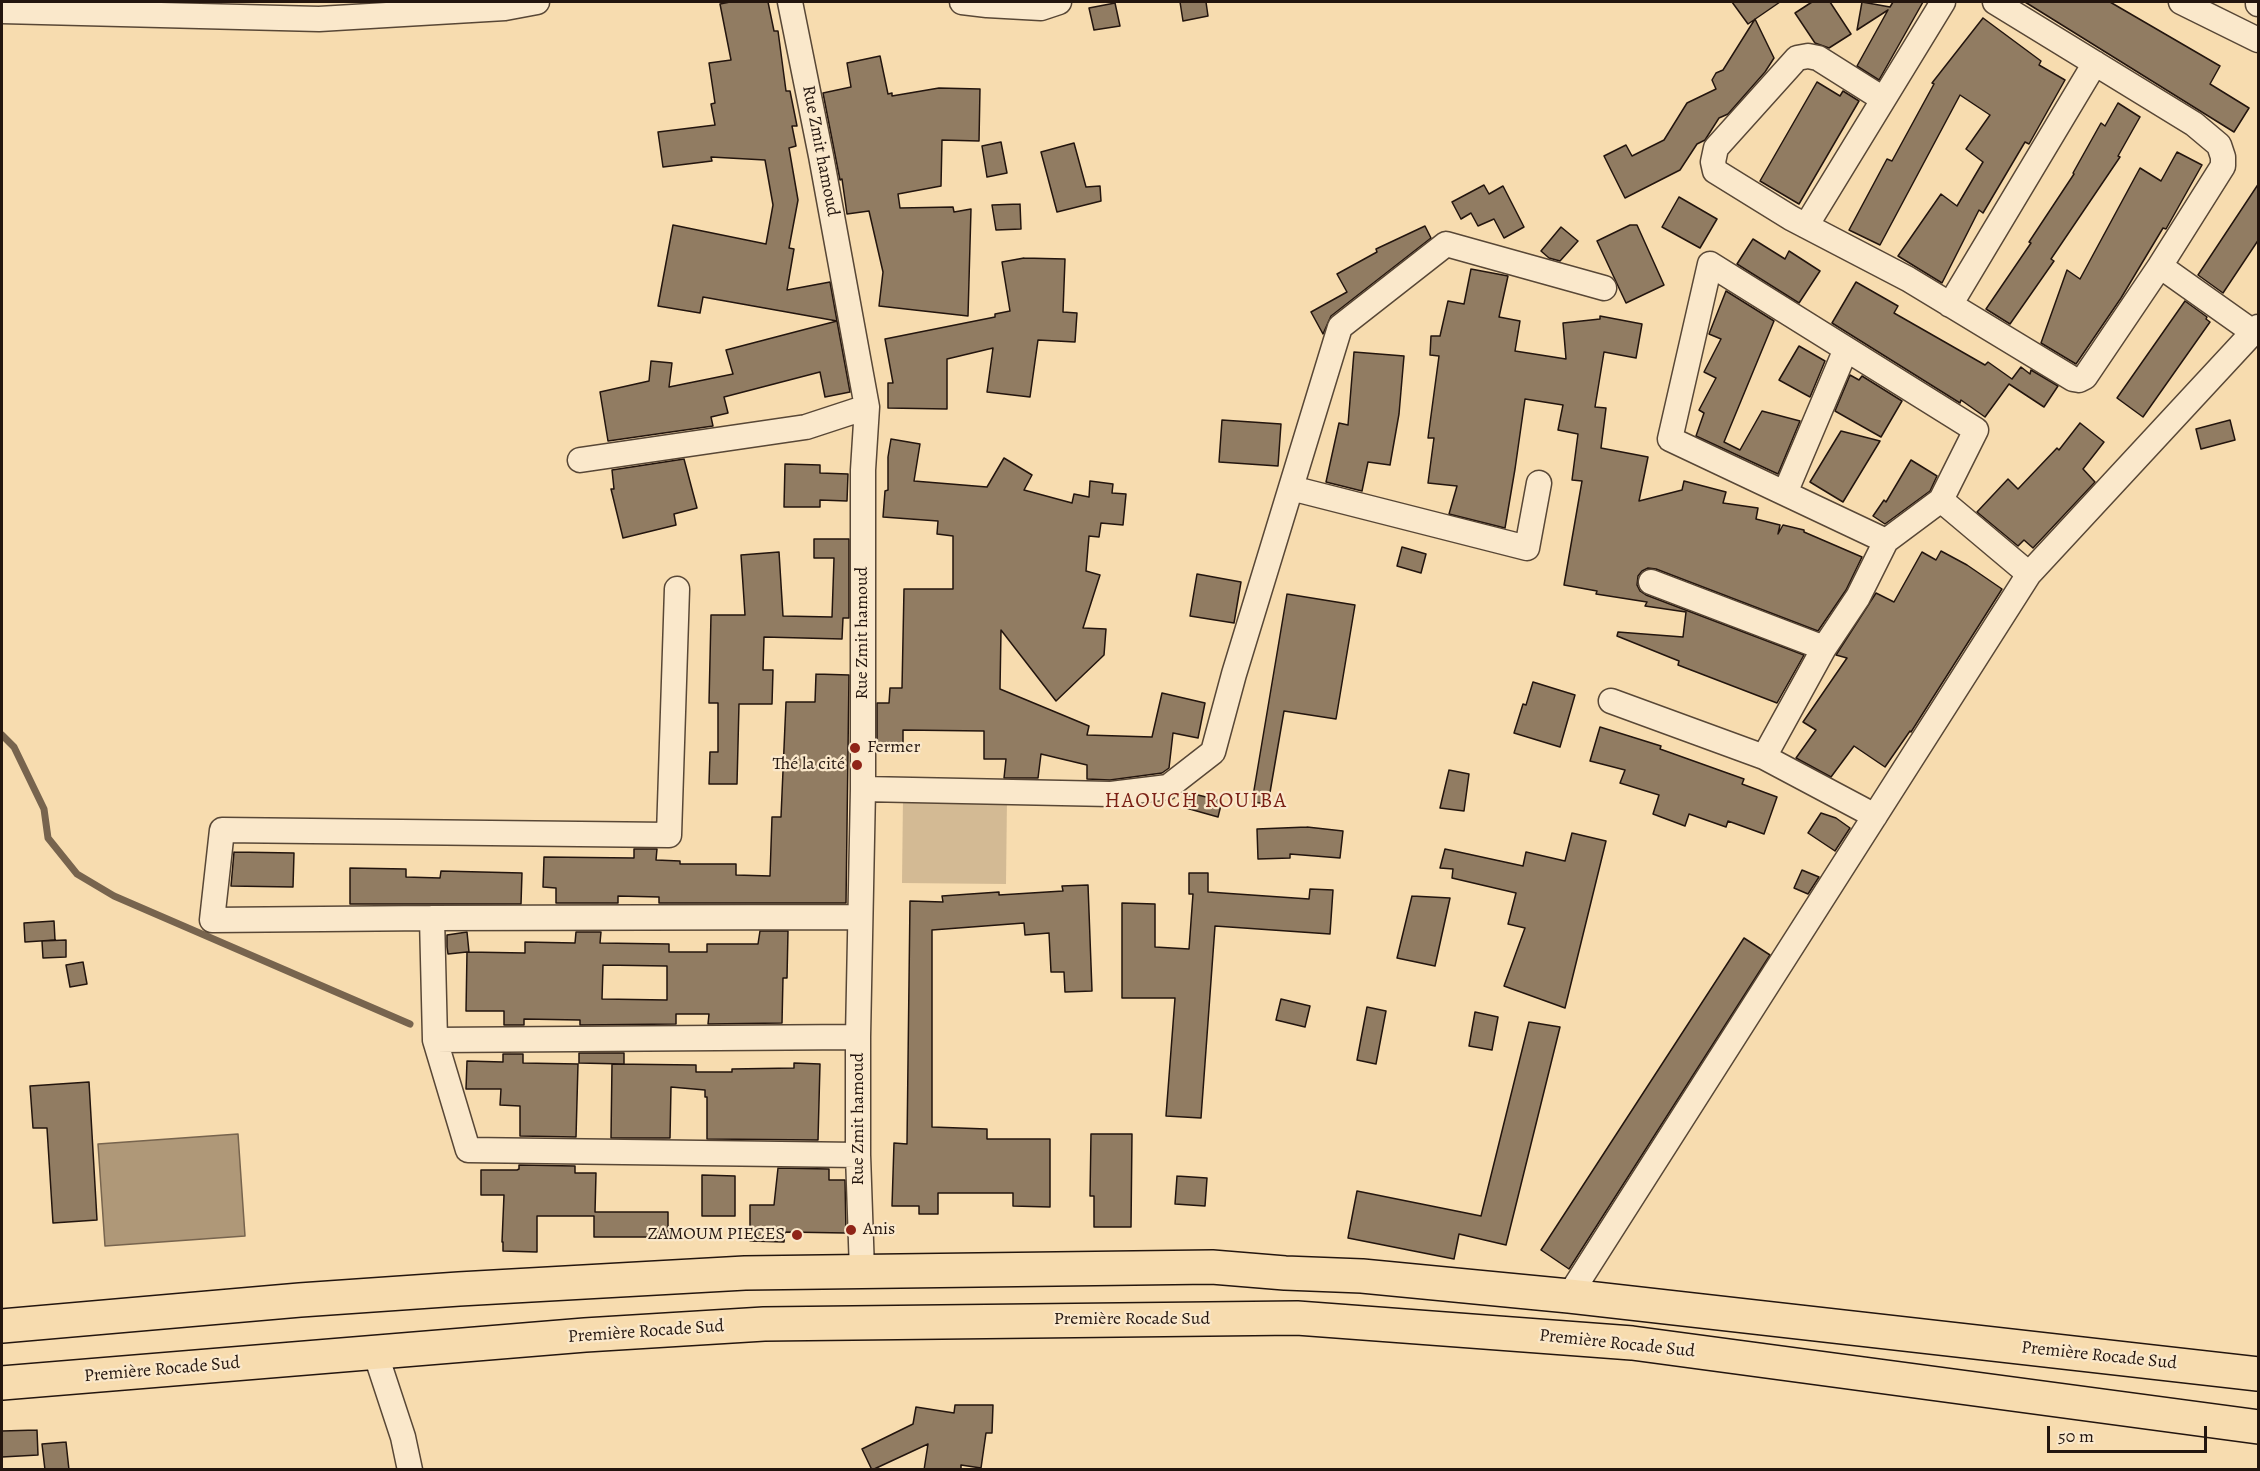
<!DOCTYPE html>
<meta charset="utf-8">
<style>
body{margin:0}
#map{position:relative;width:2260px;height:1471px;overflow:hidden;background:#f7dcaf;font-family:Alegreya,serif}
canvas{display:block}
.frame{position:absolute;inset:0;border:3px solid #23150e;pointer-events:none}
.scale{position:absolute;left:2047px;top:1426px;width:160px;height:27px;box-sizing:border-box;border:3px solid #23150e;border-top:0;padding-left:8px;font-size:18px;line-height:21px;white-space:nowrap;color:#23150e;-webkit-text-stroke:4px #fae8cb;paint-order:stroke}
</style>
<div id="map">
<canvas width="2260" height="1471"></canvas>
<div class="frame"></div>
<div class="scale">50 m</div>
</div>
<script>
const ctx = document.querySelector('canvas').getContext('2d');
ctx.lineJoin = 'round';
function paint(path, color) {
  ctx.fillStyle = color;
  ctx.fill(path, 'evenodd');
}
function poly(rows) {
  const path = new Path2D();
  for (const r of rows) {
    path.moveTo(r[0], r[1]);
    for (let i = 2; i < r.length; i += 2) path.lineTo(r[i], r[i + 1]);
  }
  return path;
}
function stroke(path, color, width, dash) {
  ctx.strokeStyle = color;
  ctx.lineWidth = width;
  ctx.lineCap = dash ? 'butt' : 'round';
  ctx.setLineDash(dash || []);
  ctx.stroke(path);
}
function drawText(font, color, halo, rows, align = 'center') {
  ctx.font = font + ' Alegreya,serif';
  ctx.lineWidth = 4.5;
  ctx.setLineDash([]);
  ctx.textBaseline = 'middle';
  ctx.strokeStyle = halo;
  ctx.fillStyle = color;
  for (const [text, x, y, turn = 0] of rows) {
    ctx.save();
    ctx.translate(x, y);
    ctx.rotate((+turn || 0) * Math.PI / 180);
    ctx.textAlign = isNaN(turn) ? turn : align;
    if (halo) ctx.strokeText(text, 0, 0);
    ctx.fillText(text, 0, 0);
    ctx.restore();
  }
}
paint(poly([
 [903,797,1007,798,1006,884,902,883]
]), '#d3ba94');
const water = poly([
 [238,1134,245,1236,105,1246,98,1144,238,1134]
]);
paint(water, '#af9878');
stroke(water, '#77644e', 1.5);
stroke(poly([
 [2,735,14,747,44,809,48,838,77,874,114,896,410,1024]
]), '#77644e', 7);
const building = poly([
 [730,2,768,2,774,31,778,31,786,91,790,91,797,126,792,126,796,146,789,148,798,200,789,248,794,249,787,290,830,282,837,321,703,297,700,313,658,306,673,225,766,244,773,205,765,160,711,157,712,161,663,167,658,132,715,125,711,104,715,103,709,63,731,60,720,4,730,2],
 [1180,2,1206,2,1208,16,1183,21,1180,2],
 [1732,2,1780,2,1748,24,1732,2],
 [1812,2,1830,2,1851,34,1829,48,1815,43,1795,13,1812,2],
 [1862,2,1890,7,1893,2,1923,2,1879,80,1857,66,1888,10,1857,30,1862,2],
 [2025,2,2110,2,2220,66,2210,84,2249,108,2234,132,2025,2],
 [1115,3,1120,26,1094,30,1089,8,1115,3],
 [1983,18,2041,61,2039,65,2065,80,2029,144,2025,142,1983,213,1979,210,1942,283,1898,256,1941,194,1957,206,1983,162,1966,149,1990,115,1960,95,1880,245,1849,230,1887,159,1892,161,1934,84,1932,83,1983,18],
 [1755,19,1774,58,1765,72,1728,114,1719,118,1705,140,1697,144,1680,170,1625,198,1604,156,1626,145,1632,156,1664,140,1687,103,1716,89,1712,80,1716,73,1723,70,1755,19],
 [880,56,888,94,892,93,892,96,939,88,980,89,979,141,942,140,941,186,898,194,900,208,953,207,954,212,971,209,968,316,879,306,883,272,869,211,847,214,842,179,840,180,823,93,851,87,847,63,880,56],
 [1817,82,1840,96,1843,91,1859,101,1799,204,1760,181,1817,82],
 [2118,103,2140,117,2118,156,2120,157,2051,259,2054,261,2010,324,1986,309,2031,243,2029,242,2074,174,2073,173,2101,123,2105,126,2118,103],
 [1001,142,1007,173,987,177,982,146,1001,142],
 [1074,143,1086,187,1100,186,1101,201,1057,212,1041,152,1074,143],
 [2177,152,2202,165,2166,229,2163,228,2121,298,2076,364,2041,343,2067,270,2080,279,2140,168,2161,181,2177,152],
 [2259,183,2259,239,2223,293,2198,275,2259,183],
 [1484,185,1489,194,1503,186,1524,227,1504,238,1494,219,1478,226,1471,213,1461,219,1452,202,1484,185],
 [1679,197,1717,219,1700,248,1662,227,1679,197],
 [1020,204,1021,229,996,230,992,205,1020,204],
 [1630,225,1637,225,1664,285,1626,303,1597,241,1630,225],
 [1425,226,1431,238,1331,316,1323,334,1311,312,1347,292,1337,274,1377,252,1376,249,1425,226],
 [1561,227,1578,241,1560,261,1549,258,1541,251,1561,227],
 [1753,239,1785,259,1789,251,1820,271,1799,303,1737,264,1753,239],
 [1024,258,1065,259,1063,312,1077,313,1075,342,1038,340,1030,397,987,392,993,348,947,359,947,409,888,408,888,383,893,383,885,339,995,317,995,314,1010,311,1002,262,1024,258],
 [1471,269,1508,276,1499,317,1520,321,1515,351,1566,359,1563,323,1600,319,1600,316,1642,324,1636,358,1604,352,1595,407,1606,408,1601,448,1648,457,1639,501,1682,490,1684,481,1726,492,1723,503,1758,508,1756,519,1780,525,1778,534,1783,525,1804,530,1804,532,1862,557,1846,590,1818,631,1656,569,1648,568,1642,571,1638,576,1637,585,1640,591,1646,595,1804,655,1777,703,1678,665,1679,661,1617,636,1618,632,1683,637,1686,612,1645,606,1647,602,1596,594,1597,591,1564,585,1582,481,1572,480,1578,434,1558,430,1563,405,1525,399,1515,469,1505,528,1449,514,1457,486,1428,483,1434,438,1428,438,1439,356,1430,355,1431,336,1440,336,1448,301,1464,304,1471,269],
 [1856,282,1898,306,1894,313,1985,365,1988,362,2012,379,2021,367,2030,374,2031,370,2058,386,2044,407,2009,384,1985,417,1961,400,1960,403,1832,323,1856,282],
 [1726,291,1774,321,1724,442,1740,450,1762,411,1800,421,1778,474,1696,436,1704,413,1699,410,1716,378,1704,372,1721,339,1709,334,1726,291],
 [2185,301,2207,317,2206,319,2210,322,2143,417,2117,398,2185,301],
 [837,321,850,392,825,397,820,372,724,397,728,413,711,417,713,426,608,441,600,392,649,381,651,361,672,363,669,387,733,374,726,350,837,321],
 [1799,346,1825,361,1810,397,1779,380,1799,346],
 [1354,352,1404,356,1399,414,1390,465,1368,462,1362,491,1326,482,1339,423,1348,425,1354,352],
 [1850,375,1859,380,1862,376,1902,401,1881,437,1835,411,1850,375],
 [1222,420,1281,424,1278,466,1219,462,1222,420],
 [2230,420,2235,440,2201,449,2196,429,2230,420],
 [2080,423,2104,442,2083,469,2095,482,2033,548,2024,540,2018,546,1977,512,2008,479,2018,489,2057,448,2059,450,2080,423],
 [1841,431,1880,441,1843,502,1810,482,1841,431],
 [891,439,920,444,914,481,987,487,1004,458,1032,475,1024,490,1072,503,1074,494,1089,497,1090,481,1113,484,1112,493,1126,494,1123,525,1101,523,1099,537,1089,536,1086,571,1100,575,1083,628,1106,629,1104,655,1056,701,1001,630,1000,689,1089,726,1087,735,1152,737,1162,693,1205,703,1198,738,1173,733,1169,768,1162,773,1110,780,1087,779,1087,765,1041,754,1038,778,1004,778,1006,759,984,759,984,731,903,730,903,750,877,750,877,703,889,703,890,688,902,688,904,589,953,589,953,536,937,534,938,521,883,517,885,491,888,490,888,457,891,439],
 [684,459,697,508,674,514,676,525,623,538,611,489,614,489,612,470,684,459],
 [1911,460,1937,476,1930,491,1885,524,1873,516,1884,500,1886,502,1911,460],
 [785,464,820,465,820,473,848,474,847,501,820,500,820,507,784,507,785,464],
 [814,539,849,539,849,618,843,618,842,639,764,637,763,670,773,670,772,704,739,704,737,784,709,784,710,752,718,752,718,703,709,703,711,615,745,615,741,555,779,552,783,616,832,617,834,558,814,558,814,539],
 [1402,547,1426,554,1421,573,1397,566,1402,547],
 [1941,551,1967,565,2002,589,1911,732,1910,731,1885,767,1854,746,1831,777,1796,758,1816,730,1803,722,1847,658,1836,655,1876,593,1894,602,1922,552,1936,560,1941,551],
 [1197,574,1241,582,1234,623,1190,616,1197,574],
 [1287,594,1355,605,1336,719,1284,711,1268,804,1252,802,1287,594],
 [816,674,849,675,846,903,659,903,659,897,618,896,618,903,556,903,556,888,543,887,544,857,634,858,634,849,657,849,656,860,680,861,680,864,736,864,736,875,770,876,772,817,781,817,786,702,815,702,816,674],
 [1533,682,1575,695,1560,747,1514,733,1523,704,1526,705,1533,682],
 [1600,727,1661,746,1660,749,1744,779,1742,784,1777,797,1764,834,1728,821,1726,827,1689,814,1685,826,1653,814,1659,795,1620,783,1625,770,1590,761,1600,727],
 [1449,770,1469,774,1464,811,1440,808,1449,770],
 [1190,793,1222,801,1218,817,1186,808,1190,793],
 [1821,813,1836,818,1850,828,1835,851,1808,833,1821,813],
 [1307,827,1343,831,1340,858,1290,854,1290,858,1258,859,1257,829,1307,827],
 [1572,833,1606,841,1565,1008,1504,986,1525,928,1508,924,1516,893,1452,878,1453,869,1440,868,1445,849,1523,866,1526,852,1565,861,1572,833],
 [234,852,294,853,293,887,231,886,234,852],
 [350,868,406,869,406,877,440,878,441,871,522,873,521,904,350,904,350,868],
 [1802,870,1819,877,1808,894,1794,888,1802,870],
 [1189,873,1208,873,1208,892,1309,899,1310,889,1333,890,1330,934,1215,926,1201,1118,1166,1116,1175,998,1122,998,1122,903,1155,904,1155,947,1189,949,1193,894,1189,894,1189,873],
 [1088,885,1092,991,1065,992,1064,972,1051,972,1049,933,1025,935,1024,923,932,930,932,1127,987,1129,987,1139,1050,1139,1050,1207,1013,1206,1013,1193,938,1193,938,1214,919,1214,919,1206,892,1206,894,1143,907,1144,910,901,943,902,942,896,999,892,999,895,1063,891,1062,886,1088,885],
 [1412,896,1450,898,1435,966,1397,958,1412,896],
 [54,921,55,940,25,942,24,923,54,921],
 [760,931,788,931,787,978,783,978,782,1023,708,1024,709,1014,676,1014,676,1024,580,1025,580,1020,524,1019,524,1025,504,1025,504,1011,466,1011,467,952,448,954,447,947,447,935,467,932,469,952,467,952,525,953,525,942,575,943,576,932,601,932,600,943,669,944,669,952,707,952,707,944,758,944,760,931],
 [603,965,667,966,667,1000,602,999,603,965],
 [1744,938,1770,955,1569,1269,1541,1250,1744,938],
 [66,940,66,957,43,958,42,941,66,940],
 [83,962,87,984,70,987,66,965,83,962],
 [1281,999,1310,1006,1305,1027,1276,1020,1281,999],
 [1367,1007,1386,1011,1376,1064,1357,1060,1367,1007],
 [1475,1012,1498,1017,1492,1050,1469,1046,1475,1012],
 [1529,1022,1560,1027,1506,1245,1459,1234,1454,1259,1348,1238,1357,1191,1481,1216,1529,1022],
 [579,1053,624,1053,624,1064,579,1063,579,1053],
 [503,1054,523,1054,523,1063,578,1064,576,1137,520,1136,520,1106,500,1105,501,1089,466,1089,467,1061,503,1062,503,1054],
 [794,1063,820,1064,818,1140,707,1139,707,1097,705,1097,705,1090,671,1087,670,1138,611,1138,612,1064,696,1065,696,1072,732,1072,732,1069,794,1068,794,1063],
 [89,1082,97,1220,53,1223,47,1128,33,1128,30,1086,89,1082],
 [1091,1134,1132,1134,1131,1227,1094,1227,1094,1196,1090,1196,1091,1134],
 [519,1165,575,1166,575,1173,596,1173,595,1212,668,1212,668,1237,594,1237,594,1216,537,1216,537,1252,503,1251,503,1242,502,1242,504,1195,481,1195,481,1170,517,1170,519,1169,519,1165],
 [778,1168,829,1169,829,1180,845,1180,846,1233,785,1232,784,1242,750,1241,750,1205,774,1205,778,1168],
 [702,1175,735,1176,735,1216,702,1216,702,1175],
 [1177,1176,1207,1178,1205,1206,1175,1204,1177,1176],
 [955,1405,993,1405,992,1433,986,1433,981,1468,961,1465,961,1470,924,1470,928,1444,872,1470,862,1449,913,1424,916,1407,954,1413,955,1405],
 [37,1430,38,1455,2,1457,2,1431,37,1430],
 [66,1442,69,1470,45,1470,42,1444,66,1442]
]);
paint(building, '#917c62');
stroke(building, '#23150e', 1.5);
const minor = poly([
 [790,2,821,156,867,407,863,470,863,789,858,1037,858,1155,862,1271],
 [962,2,987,5,1041,8,1059,2],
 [2181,2,2258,40],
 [2258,2,2258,4],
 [2,11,319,19,505,8,537,2],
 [1883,99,1818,58,1808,56,1797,58,1716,148,1713,162,1715,171,1791,218,1908,279,2073,379,2079,380,2085,377,2160,266,2223,166,2223,157,2219,145,2194,124,1995,2],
 [1806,226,1943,2],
 [2160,266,2253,332],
 [1950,305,2095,63],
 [580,460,806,427,867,407],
 [1291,488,1527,548,1539,483],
 [1785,493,1846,349],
 [1886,541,1941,500],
 [1651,582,1824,648,1764,757,1875,816],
 [1824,648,1858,597,1886,541,1670,439,1710,264,1976,430,1941,500,2029,574],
 [1611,701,1764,757],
 [863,789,1111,794,1168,787,1213,752,1234,674,1340,327,1446,244,1604,288],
 [432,918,212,920,222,830,669,835,677,589],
 [435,1040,432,918,860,917],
 [858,1155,468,1150,435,1040,858,1037],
 [1569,1296,2029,574,2258,327],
 [375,1352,403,1437,410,1470]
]);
const highway = poly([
 [2,1326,300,1300,459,1289,745,1273,1212,1267,1285,1273,1362,1276,1569,1296,2258,1374],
 [2,1383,585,1335,764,1324,1297,1318,1632,1343,2258,1427]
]);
stroke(minor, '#584736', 27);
stroke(highway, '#23150e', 36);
stroke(minor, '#fae8cb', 24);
stroke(highway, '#f7dcaf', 33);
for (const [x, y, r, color] of [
 [855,748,6,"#8f2418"],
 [857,765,6,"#8f2418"],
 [851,1230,6,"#8f2418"],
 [797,1235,6,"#8f2418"]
]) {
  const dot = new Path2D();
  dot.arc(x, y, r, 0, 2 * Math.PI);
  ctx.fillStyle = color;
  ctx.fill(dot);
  stroke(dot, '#fae8cb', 2);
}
drawText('18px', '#23150e', '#fae8cb', [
 ["Rue Zmit hamoud",820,151,79],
 ["Rue Zmit hamoud",863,633,-90],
 ["Rue Zmit hamoud",859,1119,-90],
 ["Première Rocade Sud",1132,1320],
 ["Première Rocade Sud",646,1332,-4],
 ["Première Rocade Sud",1617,1344,6],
 ["Première Rocade Sud",2099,1356,6],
 ["Première Rocade Sud",162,1370,-5]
]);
drawText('18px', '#23150e', '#fae8cb', [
 ["Fermer",867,748],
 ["Thé la cité",845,765,"right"],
 ["Anis",863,1230],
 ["ZAMOUM PIECES",785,1235,"right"]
], 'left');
ctx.letterSpacing = '1.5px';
drawText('21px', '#7a1f14', '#fae8cb', [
 ["HAOUCH ROUIBA",1196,802]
]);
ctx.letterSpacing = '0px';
</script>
